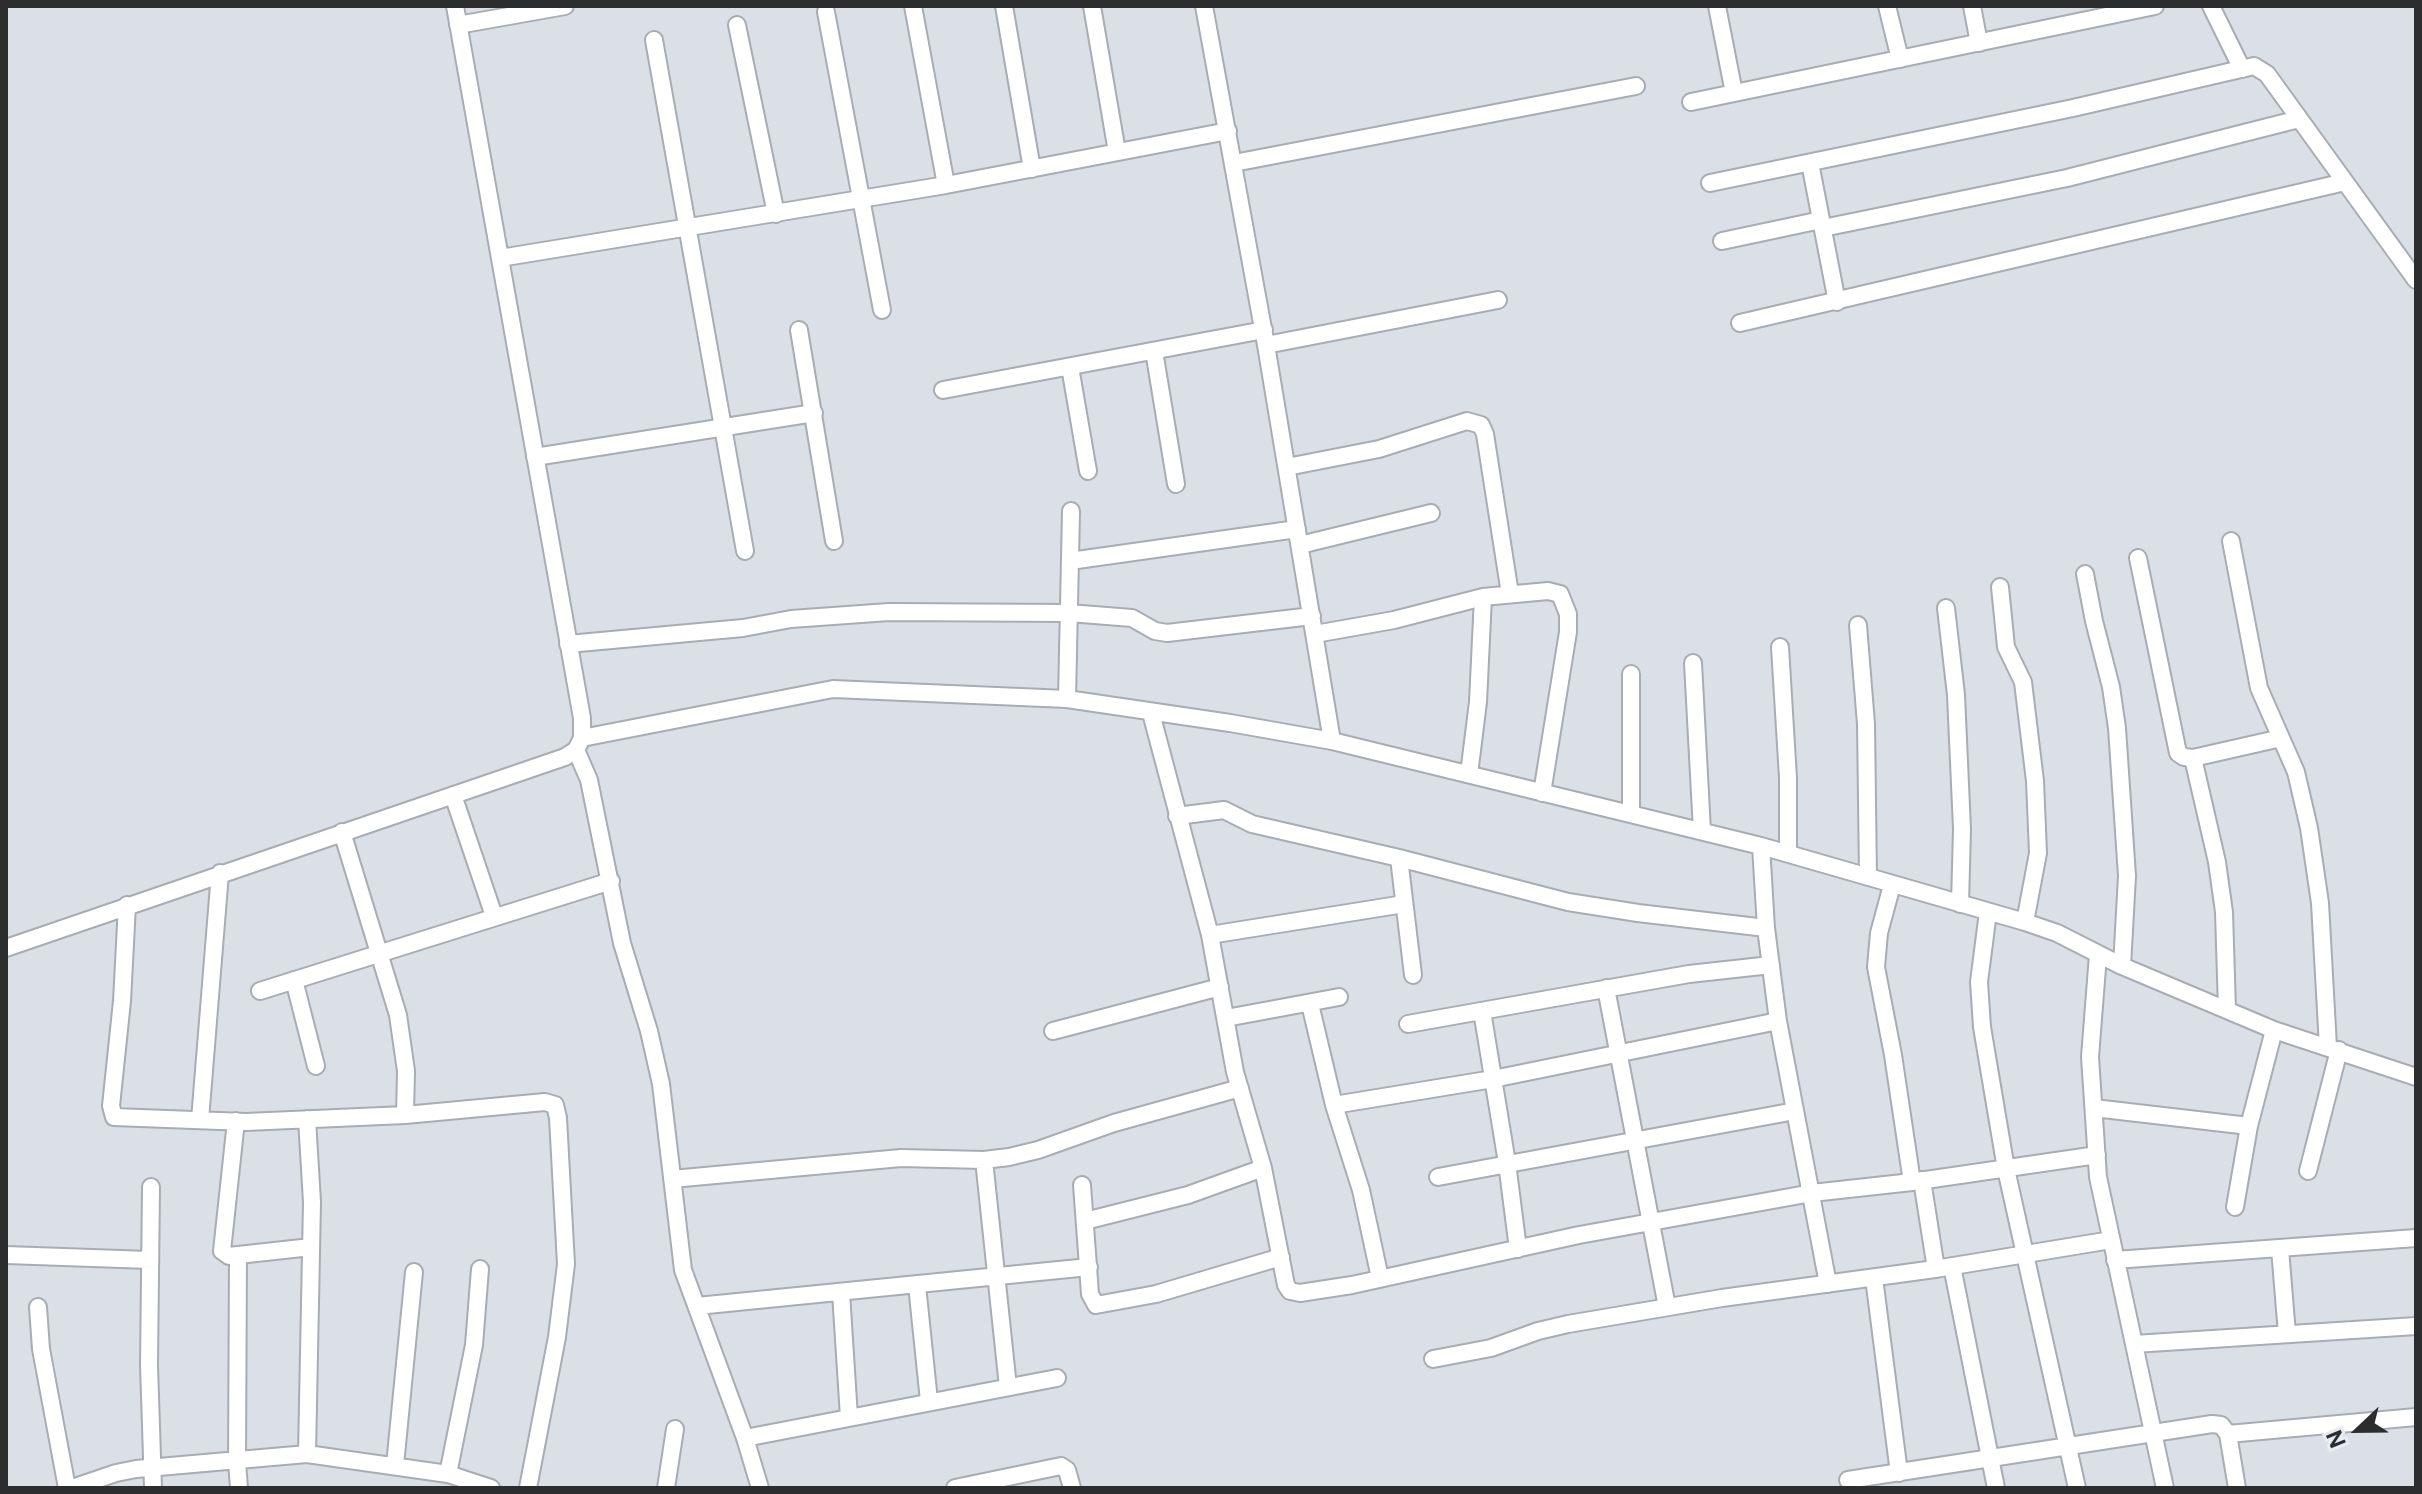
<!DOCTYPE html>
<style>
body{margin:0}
#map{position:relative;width:2422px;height:1494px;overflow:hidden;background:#dae0e6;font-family:"Public Sans",sans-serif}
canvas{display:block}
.frame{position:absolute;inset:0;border:8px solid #2b2d2f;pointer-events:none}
.north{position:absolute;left:2318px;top:1390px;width:80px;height:80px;-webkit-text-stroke:6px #e7edf3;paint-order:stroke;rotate:248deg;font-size:22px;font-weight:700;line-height:32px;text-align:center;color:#2b2d2f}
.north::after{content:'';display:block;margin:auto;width:28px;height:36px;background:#2b2d2f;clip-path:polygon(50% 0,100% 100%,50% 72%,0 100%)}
</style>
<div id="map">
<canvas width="2422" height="1494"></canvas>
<div class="frame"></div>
<div class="north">N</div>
</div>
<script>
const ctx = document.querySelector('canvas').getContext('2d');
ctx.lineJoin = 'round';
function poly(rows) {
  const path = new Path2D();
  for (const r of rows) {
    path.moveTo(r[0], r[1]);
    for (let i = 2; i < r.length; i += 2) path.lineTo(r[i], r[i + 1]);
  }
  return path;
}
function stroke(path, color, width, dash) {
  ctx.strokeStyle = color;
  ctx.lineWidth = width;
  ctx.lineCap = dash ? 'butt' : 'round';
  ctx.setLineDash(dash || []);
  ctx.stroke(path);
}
const street = poly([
 [913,6,946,185],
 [1004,6,1032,169],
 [1092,6,1117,152],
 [1204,6,1266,345,1332,741],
 [1717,6,1734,93],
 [1887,6,1900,59],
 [1972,6,1979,43],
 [2211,6,2242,69],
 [826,12,882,310],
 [458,25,565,6],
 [737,25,776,214],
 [654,40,745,551],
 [1691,102,2155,6],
 [1234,163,1636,86],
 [1810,163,1837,302],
 [1710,183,2073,108,2254,66,2267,74,2416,280],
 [1823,228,2067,178,2299,119],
 [1722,241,1821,220],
 [500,258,946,185,1228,131],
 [1740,323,2345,182],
 [799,330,834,541],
 [1266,345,1498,300],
 [1154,351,1176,484],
 [1070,367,1088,471],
 [943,390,1264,330],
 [535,457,814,413],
 [1287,467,1379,449,1467,421,1481,425,1485,434,1510,594],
 [2231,541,2259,688,2296,772,2309,828,2320,903,2328,1047],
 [1300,545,1431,513],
 [2138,558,2178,753,2184,757,2193,758,2281,738],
 [1070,561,1297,529],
 [2085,574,2094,621,2111,687,2117,728,2127,876,2122,966],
 [2000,587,2006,647,2023,682,2035,781,2038,853,2025,922],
 [1946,608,1956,695,1962,829,1960,904],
 [1858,625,1866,724,1868,877],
 [1315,634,1394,620,1483,597,1548,591,1560,594,1568,614,1568,632,1542,793],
 [568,644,743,628,791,619,889,612,1069,613,1132,618,1155,631,1167,633,1312,616],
 [1780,647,1788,778,1788,853],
 [1693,663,1702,831],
 [1067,699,1071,511],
 [1151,713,1210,935,1235,1072,1263,1168,1286,1285,1290,1291,1300,1293,1352,1285,1579,1235,1812,1193,1912,1182,2097,1155],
 [582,738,833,689,1067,699,1230,723,1332,741,1761,846,2025,922,2057,933,2122,966,2274,1030,2416,1077],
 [576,750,589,780,622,943,649,1031,661,1084,683,1270,745,1438,760,1488],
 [2193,758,2217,862,2224,912,2227,1010],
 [1469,774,1478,702,1483,597],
 [453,795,494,916],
 [1631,814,1631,674],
 [1177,816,1224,810,1252,824,1399,858,1568,902,1638,913,1766,928],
 [342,832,398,1015,406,1071,405,1115],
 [1761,846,1766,928,1778,1021,1828,1284],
 [1399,858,1413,975],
 [1892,885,1879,933,1876,967,1893,1055,1912,1182],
 [127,905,122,1001,111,1106,114,1117,246,1122,405,1115,545,1102,555,1105,558,1118,566,1264,557,1337,528,1488],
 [1988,912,1979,982,1982,1027,2006,1169,2077,1488],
 [1210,935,1404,904],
 [6,948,565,757,576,750,582,738,582,718,455,6],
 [2098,955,2090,1057,2098,1177,2165,1488],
 [294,980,316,1066],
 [1606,988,1667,1307],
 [260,991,611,881],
 [1310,1004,1334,1105,1361,1190,1380,1278],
 [1482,1011,1507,1163,1518,1249],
 [1226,1018,1339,997],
 [1408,1024,1689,974,1771,965],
 [1053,1031,1220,987],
 [1334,1105,1493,1079,1778,1021],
 [2094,1108,2249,1126],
 [200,1120,220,873],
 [236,1121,222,1251,229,1256,311,1247],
 [984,1160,1008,1387],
 [2308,1171,2339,1050],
 [1438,1177,1795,1111],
 [672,1179,901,1158,984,1160,1009,1157,1038,1150,1114,1123,1240,1088],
 [1922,1180,1936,1269],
 [1082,1185,1090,1294,1096,1305,1156,1294,1281,1257],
 [151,1187,149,1365,153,1488],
 [2235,1207,2249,1126,2274,1030],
 [1085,1221,1188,1195,1263,1168],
 [2280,1249,2287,1334],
 [6,1255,149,1260],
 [238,1256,237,1462,239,1488],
 [2115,1260,2416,1238],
 [1952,1266,1996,1488],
 [1874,1278,1899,1473],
 [917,1285,929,1401],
 [841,1293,849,1417],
 [697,1306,1089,1267],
 [38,1307,41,1349,67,1488],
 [2134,1344,2416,1326],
 [1433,1359,1491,1348,1538,1331,1568,1324,1722,1298,1935,1269,2111,1240],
 [2228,1434,2416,1417],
 [745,1438,1057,1378],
 [307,1454,312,1202,307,1119],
 [395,1465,414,1272],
 [448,1474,474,1345,480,1269],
 [1848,1480,2212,1424,2221,1425,2228,1434,2237,1488],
 [72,1488,116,1473,136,1469,307,1454,448,1474,491,1488],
 [666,1488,675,1429],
 [955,1488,1061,1466,1067,1470,1072,1488]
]);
stroke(street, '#a7adb2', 20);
stroke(street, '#fff', 16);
</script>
